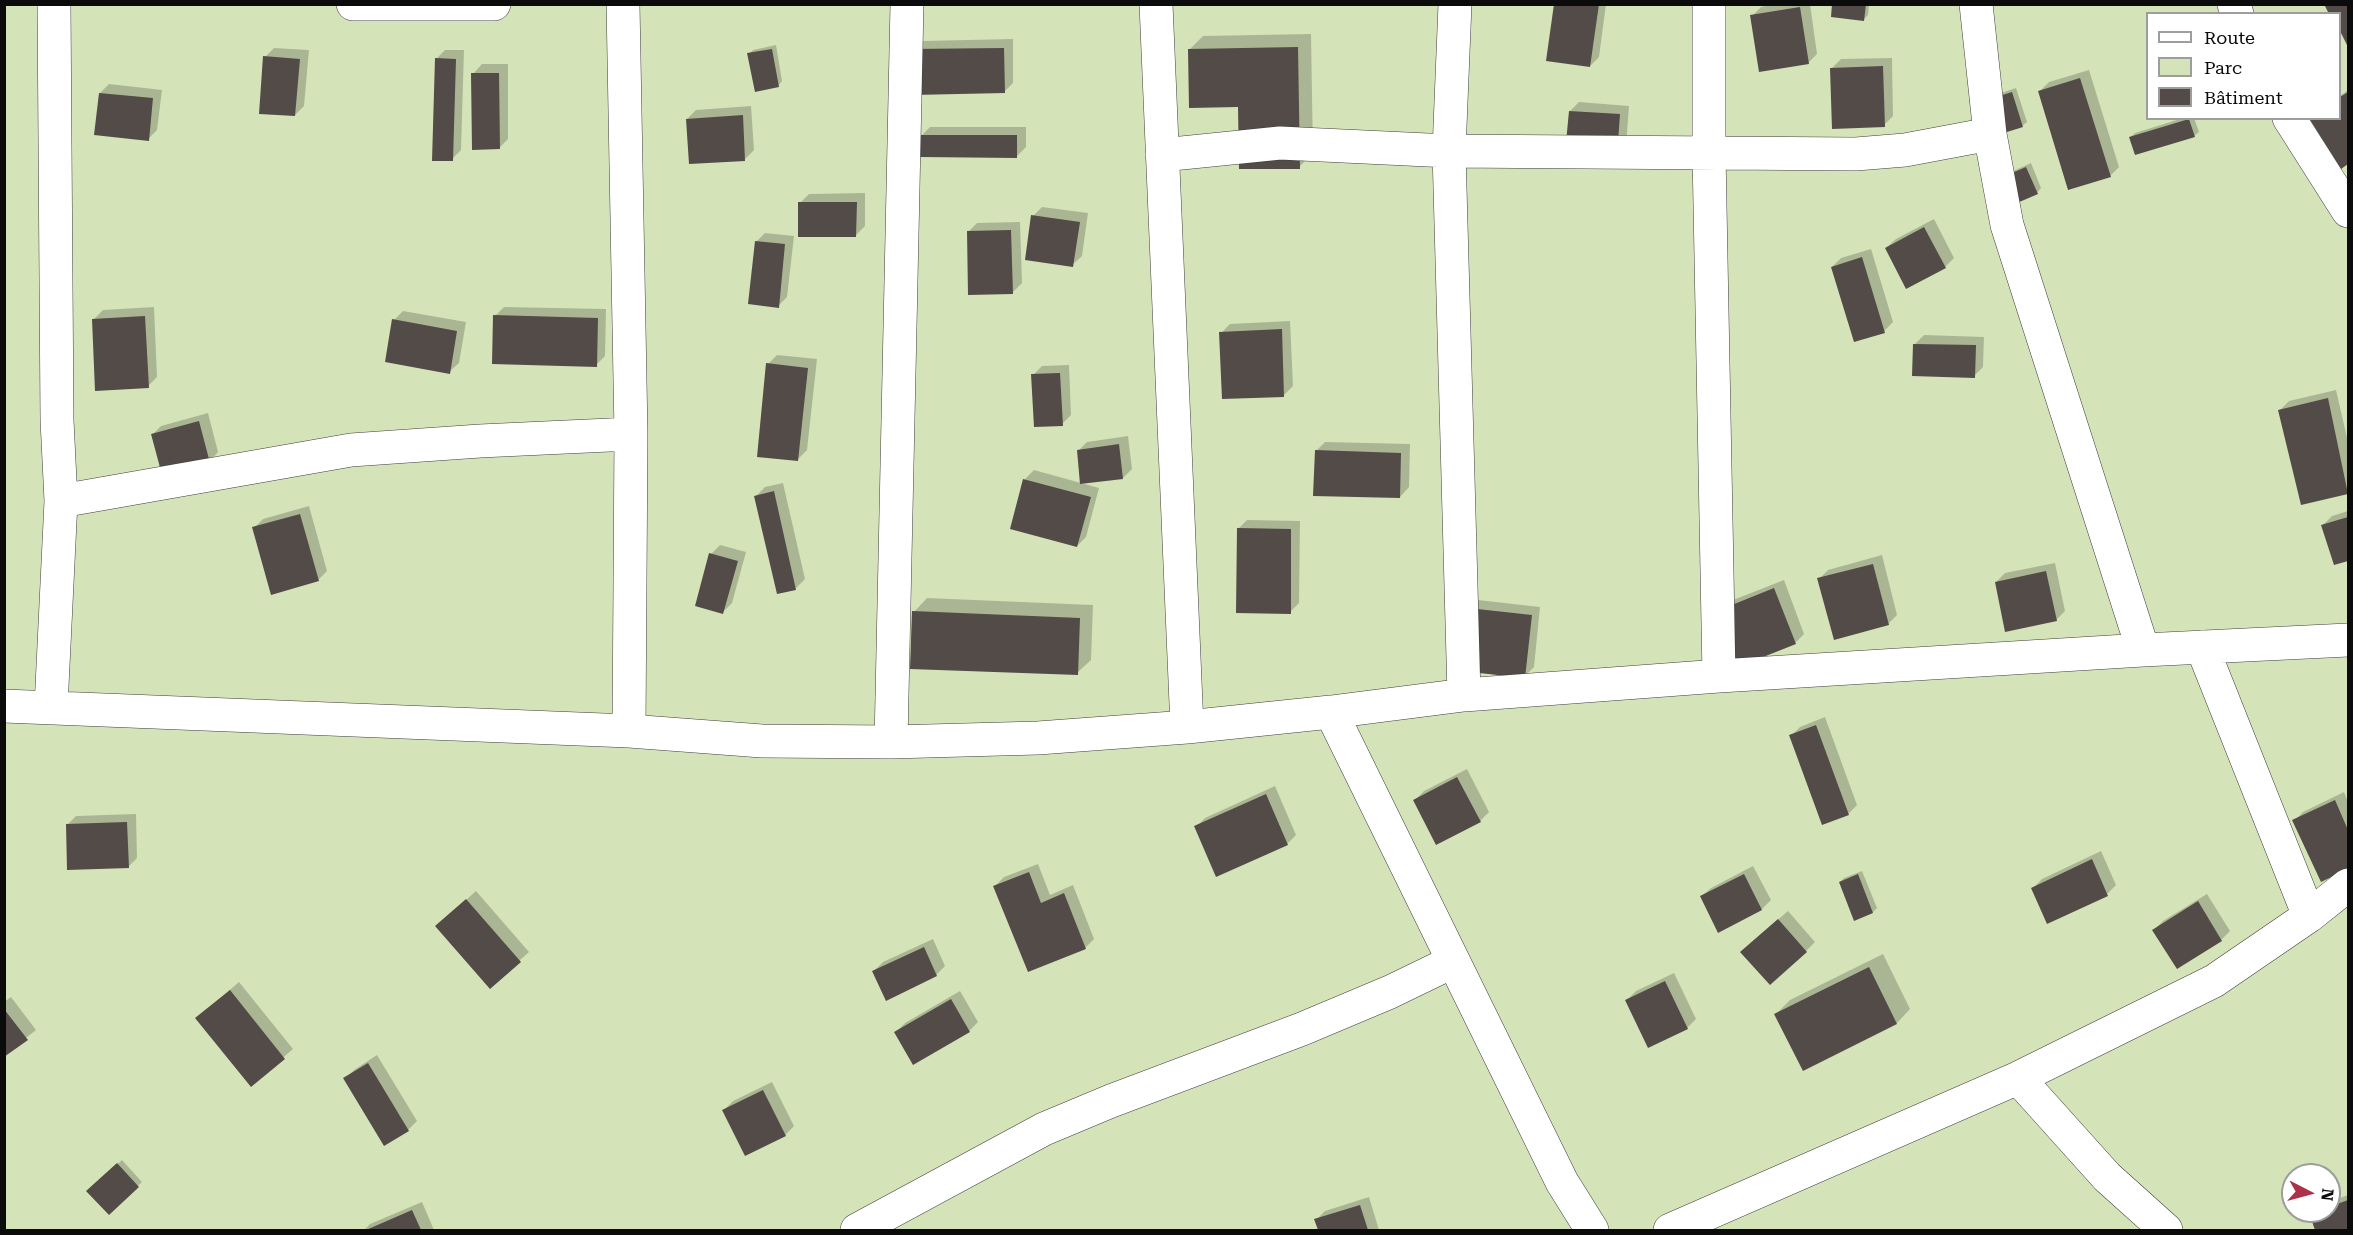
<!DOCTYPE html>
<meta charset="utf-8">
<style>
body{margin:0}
#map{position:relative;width:2353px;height:1235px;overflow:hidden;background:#fdf7ea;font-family:"Roboto Serif",serif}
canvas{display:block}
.frame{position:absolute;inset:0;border:6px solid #0b0b0b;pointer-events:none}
.legend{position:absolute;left:2146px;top:12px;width:195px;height:108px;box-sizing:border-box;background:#fff;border:2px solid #9d9d9d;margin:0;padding:8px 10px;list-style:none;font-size:18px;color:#0b0b0b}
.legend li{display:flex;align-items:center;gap:12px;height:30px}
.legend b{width:30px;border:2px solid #9d9d9d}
.north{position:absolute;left:2281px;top:1163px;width:60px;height:60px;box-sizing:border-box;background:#fff;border:2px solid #9d9d9d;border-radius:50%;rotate:96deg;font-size:16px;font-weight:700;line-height:24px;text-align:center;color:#0b0b0b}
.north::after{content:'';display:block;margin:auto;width:21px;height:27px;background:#ae3049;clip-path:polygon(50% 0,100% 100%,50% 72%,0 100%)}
</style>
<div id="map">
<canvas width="2353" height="1235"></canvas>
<div class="frame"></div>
<ul class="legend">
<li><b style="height:8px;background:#fff"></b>Route</li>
<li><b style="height:16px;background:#d5e4b8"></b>Parc</li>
<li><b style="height:16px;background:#524b48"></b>Bâtiment</li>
</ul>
<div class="north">N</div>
</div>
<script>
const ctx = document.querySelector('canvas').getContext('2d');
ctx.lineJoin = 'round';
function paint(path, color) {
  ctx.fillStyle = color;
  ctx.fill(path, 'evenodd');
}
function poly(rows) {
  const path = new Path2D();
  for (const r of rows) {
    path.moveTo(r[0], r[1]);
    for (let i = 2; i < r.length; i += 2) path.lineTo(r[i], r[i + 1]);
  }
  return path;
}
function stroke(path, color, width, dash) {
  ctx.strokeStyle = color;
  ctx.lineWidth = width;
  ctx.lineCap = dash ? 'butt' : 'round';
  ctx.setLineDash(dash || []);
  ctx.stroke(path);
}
paint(poly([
 [5,5,2348,5,2348,1230,5,1230],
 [2148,14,2340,14,2340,118,2148,118],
 [2293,1175,2329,1175,2329,1211,2293,1211]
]), '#d5e4b8');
paint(poly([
 [1556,4,1606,4,1599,57,1590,66],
 [1775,4,1810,4,1817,54,1808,63,1752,16,1761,7],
 [1834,4,1869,4,1868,15,1864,19],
 [2326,4,2348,4,2348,44,2340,28,2340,14],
 [1311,34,1313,153,1299,167,1239,106,1189,50,1203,36],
 [1013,39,1013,83,1004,92,913,93,922,41],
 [776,45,782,81,778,86,749,54,753,50],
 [274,48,309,50,304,106,295,115,265,57],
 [445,50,464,50,461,150,452,159,436,59],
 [1892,58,1893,116,1884,125,1832,68,1841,59],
 [482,64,508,64,508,139,499,148,473,74],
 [2089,70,2119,167,2110,176,2040,91,2049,82],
 [109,84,162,90,157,130,148,139,100,93],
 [2016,88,2027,122,2022,126,1986,98],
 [2348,90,2348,162,2342,167,2340,96],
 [1579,102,1629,106,1626,146,1570,111],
 [751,106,754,150,745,159,687,119,696,110],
 [2183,118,2194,118,2199,132,2194,136,2131,137,2135,133],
 [930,127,1026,127,1026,147,1017,156,921,136],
 [2031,163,2041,188,2037,193,2011,172],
 [865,193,865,226,856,235,800,203,809,194],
 [1042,207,1088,213,1082,256,1072,265,1033,216],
 [1934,219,1954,258,1945,267,1886,248,1896,239],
 [1020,222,1022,283,1013,292,968,232,977,223],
 [765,233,794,236,787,297,778,306,756,242],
 [1871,249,1893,322,1884,331,1832,267,1841,258],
 [154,307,157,377,148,386,94,319,103,310],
 [504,307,606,309,605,356,596,365,495,316],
 [403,311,466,322,459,363,449,372,394,320],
 [1290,321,1293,386,1284,395,1221,333,1230,324],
 [1924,335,1984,337,1983,367,1974,376,1915,344],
 [777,355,817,359,807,450,798,459,768,364],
 [1069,365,1071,415,1062,424,1033,375,1042,366],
 [2336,390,2348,442,2348,492,2302,503,2280,410,2289,401],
 [208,413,218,452,209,462,152,435,161,426],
 [1128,436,1132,469,1123,478,1078,451,1087,442],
 [1325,442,1410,444,1409,487,1400,497,1316,451],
 [1034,470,1099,488,1086,537,1077,546,1012,528,1025,479],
 [783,483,805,579,796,588,778,592,756,496,765,487],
 [309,506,327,571,318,580,254,528,263,519],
 [2348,511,2348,559,2335,563,2323,525,2332,516],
 [1247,520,1300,521,1299,603,1290,612,1238,529],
 [720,545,746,552,732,603,723,612,711,554],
 [1882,555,1897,615,1888,624,1819,579,1828,570],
 [2055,563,2065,611,2056,620,1996,582,2005,573],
 [1784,580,1804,634,1795,643,1723,604],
 [927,598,1093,605,1091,660,1077,673,914,612],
 [1478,600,1540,607,1534,667,1525,676,1469,609],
 [1825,717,1857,805,1848,814,1791,736,1800,727],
 [1467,769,1489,812,1480,821,1415,800,1424,791],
 [1275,786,1296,835,1287,844,1196,827,1205,818],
 [2344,792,2348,802,2348,868,2322,880,2294,821,2303,812],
 [136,814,137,858,128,867,67,825,76,816],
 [2101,851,2116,885,2107,894,2048,922,2033,888,2042,879],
 [1038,864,1050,895,1073,885,1094,939,1085,948,995,886,1004,877],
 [1753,866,1771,900,1762,909,1719,931,1701,897,1711,888],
 [1862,871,1877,908,1873,912,1855,919,1840,882,1844,878],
 [476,891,529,952,490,987,446,918],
 [2207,894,2230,931,2221,940,2154,930,2163,921],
 [1788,911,1815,942,1806,951,1751,943],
 [933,939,945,966,936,975,874,971,883,962],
 [1883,954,1910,1009,1897,1023,1804,1069,1776,1014,1790,1000],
 [1674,973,1696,1019,1687,1028,1627,1000,1636,991],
 [239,982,293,1049,251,1085,197,1018],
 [960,991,978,1022,969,1031,896,1032,905,1023],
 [11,997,36,1030,4,1055,4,1002],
 [377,1055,417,1121,408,1130,345,1079,354,1070],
 [772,1082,794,1126,785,1135,724,1110,733,1101],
 [122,1160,142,1182,109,1213,88,1191],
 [2348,1195,2348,1230,2316,1230,2311,1214,2313,1211,2329,1211,2329,1202],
 [1369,1197,1379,1230,1319,1230,1316,1220,1325,1211],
 [422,1202,434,1230,364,1230,370,1224]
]), '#0003');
paint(poly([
 [1554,4,1599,4,1590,67,1546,61],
 [1832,4,1866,4,1864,21,1831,17],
 [2324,4,2348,4,2348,47,2340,31,2340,14,2329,14],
 [1800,7,1809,64,1759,72,1750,15],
 [1298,47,1300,169,1239,169,1238,107,1189,108,1188,49],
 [1004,48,1005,93,912,95,911,49],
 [772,49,779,87,755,92,747,53],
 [263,56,300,59,295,116,259,114],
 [435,58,456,59,453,161,432,161],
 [1883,66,1885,127,1832,129,1830,68],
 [471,73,499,73,500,149,472,150],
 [2080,78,2111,177,2068,190,2038,91],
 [2012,92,2023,127,1991,137,1980,102],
 [2348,92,2348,164,2341,169,2309,118,2340,118,2340,97],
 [99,93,153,98,149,141,94,135],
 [1569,111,1620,114,1617,156,1565,153],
 [743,115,745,161,689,164,686,119],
 [2189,119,2195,137,2135,155,2129,137],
 [920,135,1017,135,1017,158,920,157],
 [2026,167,2038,194,2017,203,2005,176],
 [798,202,857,202,856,237,798,237],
 [1031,215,1080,222,1073,267,1025,260],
 [1924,227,1946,268,1906,289,1885,248],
 [1011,230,1013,294,968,295,967,231],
 [755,241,785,244,779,308,748,304],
 [1862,257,1885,333,1854,342,1831,267],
 [493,315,598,318,597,367,492,364],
 [145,316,149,388,95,391,92,319],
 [392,319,457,331,450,374,385,362],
 [1282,329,1284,397,1222,399,1219,332],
 [1913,344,1976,345,1975,378,1912,376],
 [766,363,808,368,798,461,757,457],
 [1060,373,1063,426,1034,427,1031,374],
 [2328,398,2348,494,2301,505,2278,410],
 [199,421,210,463,162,475,151,434],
 [1119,444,1123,479,1080,484,1077,450],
 [1315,450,1401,453,1400,498,1313,496],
 [1023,479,1091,497,1077,547,1010,529],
 [774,491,796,590,777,594,754,496],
 [300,514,319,581,271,595,252,527],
 [2348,517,2348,561,2334,565,2321,525],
 [1237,528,1291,529,1291,614,1236,613],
 [709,553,738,561,723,614,695,606],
 [1873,564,1889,625,1834,640,1817,578],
 [2046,571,2057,621,2005,632,1995,582],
 [1774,588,1796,644,1733,669,1712,613],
 [1468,608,1532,615,1525,678,1461,671],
 [912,611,1080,618,1078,675,910,669],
 [1816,725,1849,815,1822,825,1789,735],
 [1457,777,1481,822,1436,845,1413,800],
 [1266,794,1288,845,1216,877,1194,826],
 [2335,800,2348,830,2348,869,2321,882,2292,820],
 [127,822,129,868,67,870,66,824],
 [2092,859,2108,896,2047,924,2031,888],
 [1029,872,1041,903,1064,893,1086,949,1028,972,993,886],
 [1744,874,1762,910,1718,933,1700,896],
 [1858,874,1873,913,1854,921,1839,882],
 [466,899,521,962,490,989,435,926],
 [2198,901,2222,941,2177,969,2152,930],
 [1778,919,1807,952,1770,985,1740,952],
 [924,947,937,976,886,1001,872,971],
 [1869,967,1897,1024,1803,1071,1774,1014],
 [1665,981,1688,1029,1648,1048,1625,1000],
 [230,990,285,1059,251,1087,195,1018],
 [951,999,970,1032,913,1065,894,1032],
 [4,1009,28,1040,4,1057],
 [368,1063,409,1131,384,1146,343,1078],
 [763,1090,786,1136,745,1156,722,1110],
 [117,1163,139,1187,109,1215,86,1191],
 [2348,1200,2348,1230,2315,1230,2309,1213,2329,1211,2329,1207],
 [1360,1205,1368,1230,1318,1230,1314,1219],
 [412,1210,421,1230,366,1230]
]), '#524b48');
const street = poly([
 [353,4,494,4],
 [623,4,631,434,629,731],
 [1156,4,1187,727],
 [1455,4,1449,151,1464,695],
 [1709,4,1709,153,1719,676],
 [1976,4,1990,134,2007,225,2143,650],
 [2234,4,2237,14],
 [2289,118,2348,211],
 [1162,155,1280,143,1449,151,1856,154,1905,150,1990,134],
 [61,501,351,450,480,441,631,434],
 [4,706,629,731,762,741,891,742,1038,738,1187,727,1331,712,1464,695,1719,676,2143,650,2348,640],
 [51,707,61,501,57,420,54,4],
 [1331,712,1562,1182,1592,1230],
 [891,742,907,4],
 [2309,916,2348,885],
 [2018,1078,2107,1177,2166,1230],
 [857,1230,1044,1129,1111,1101,1302,1029,1390,992,1452,962],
 [1670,1230,2018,1078,2214,981,2309,916,2202,647]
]);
stroke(street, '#3e3e3e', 34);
stroke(street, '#fff', 33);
</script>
